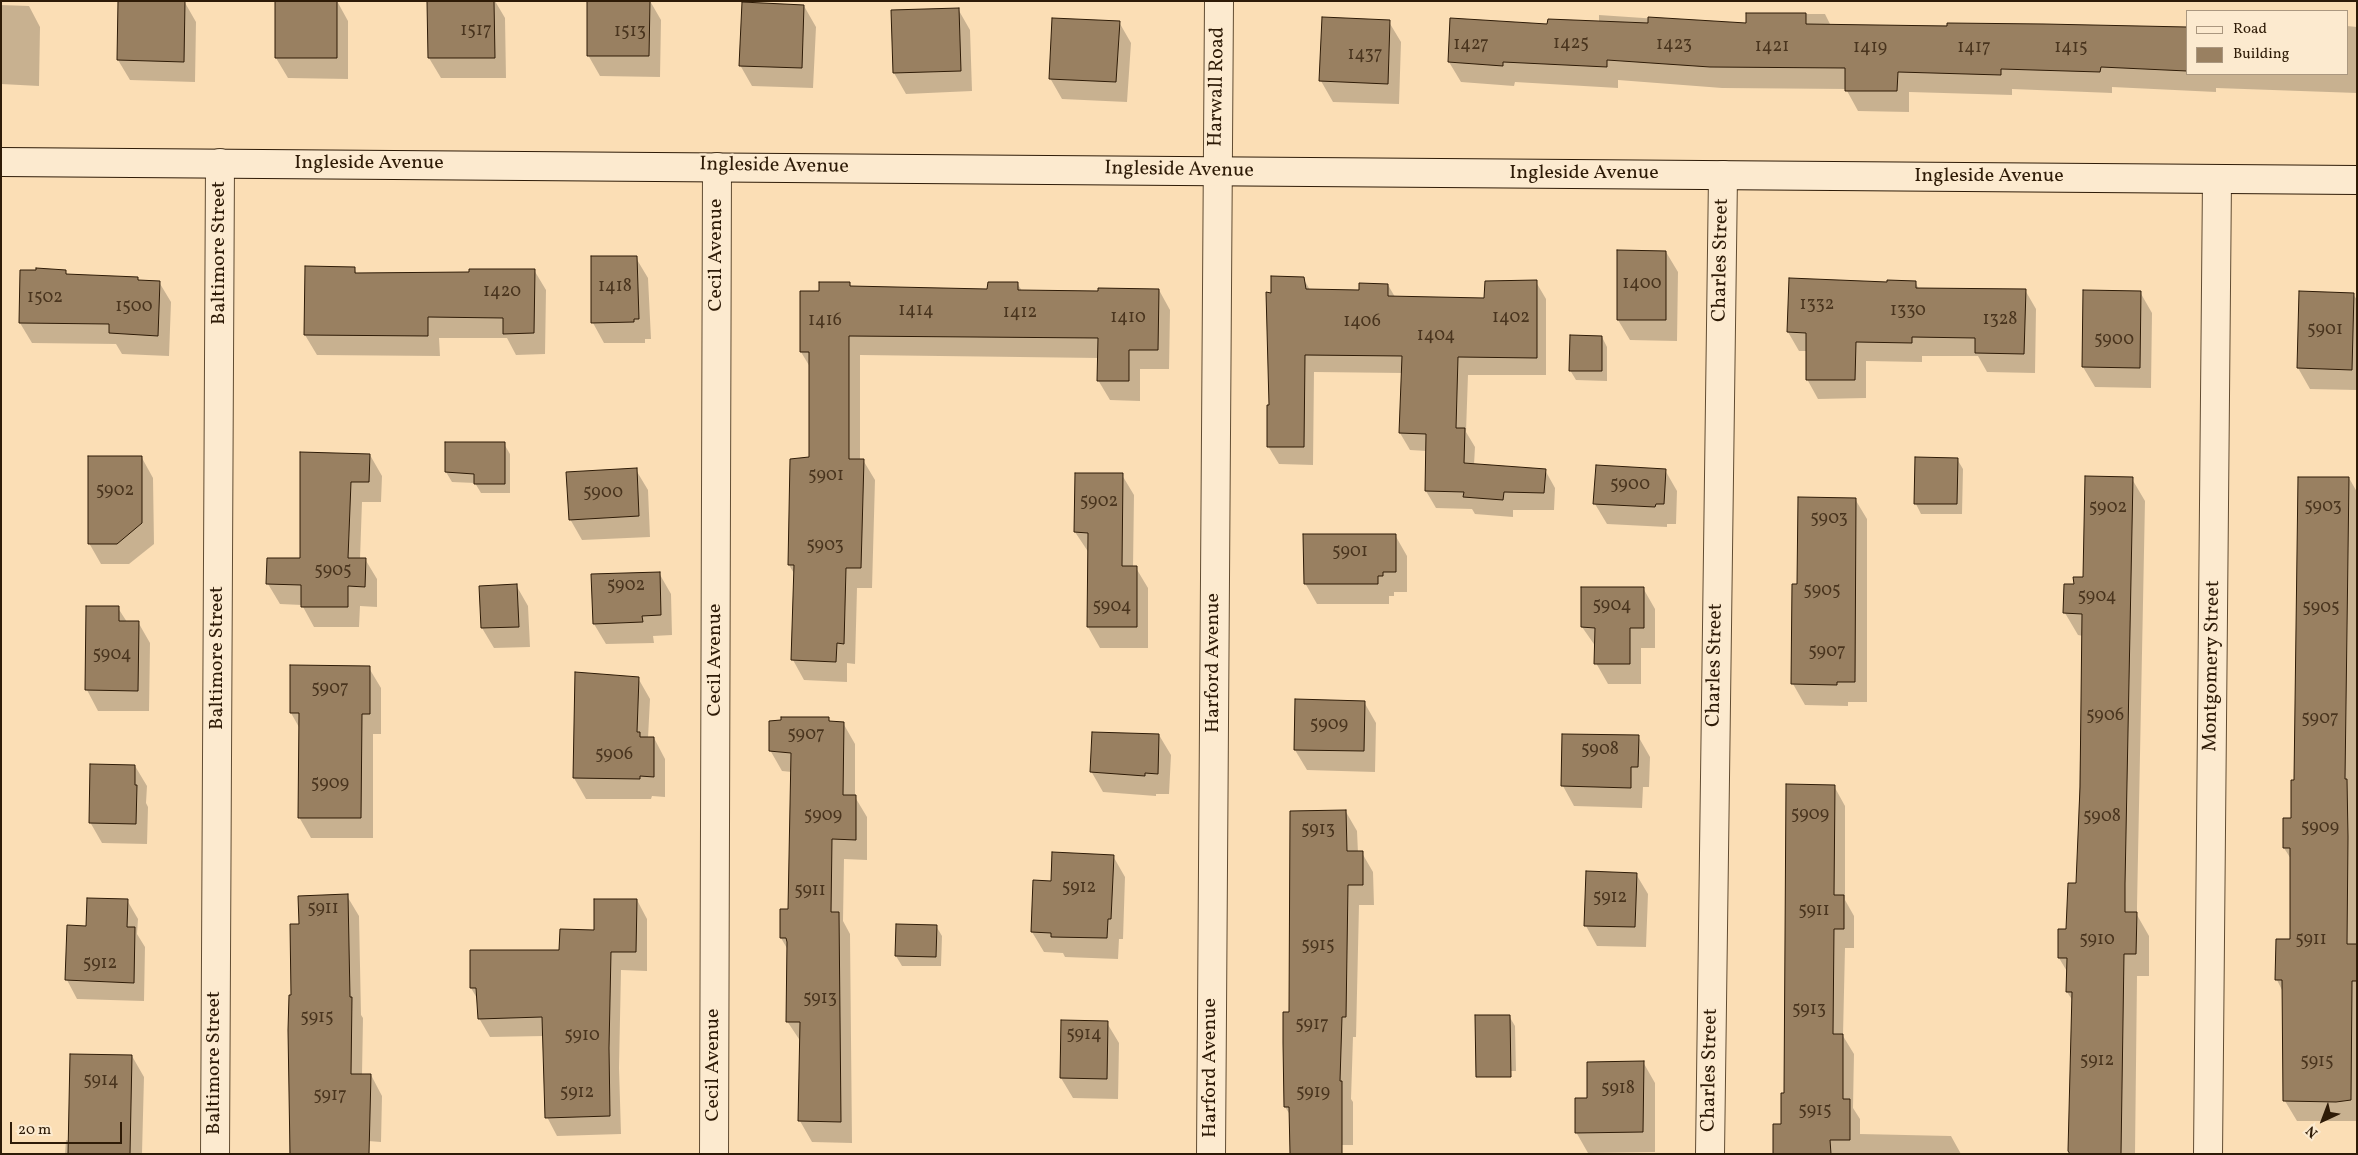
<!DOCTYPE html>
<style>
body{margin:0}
#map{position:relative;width:2358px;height:1155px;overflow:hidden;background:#fbdeb5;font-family:Vollkorn,serif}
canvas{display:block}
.frame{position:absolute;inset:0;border:2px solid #2e1b07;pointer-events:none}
.legend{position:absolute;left:2186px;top:10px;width:162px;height:65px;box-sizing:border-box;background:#fceacf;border:1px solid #aa977f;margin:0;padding:6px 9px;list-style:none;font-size:15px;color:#2e1b07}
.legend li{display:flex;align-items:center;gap:10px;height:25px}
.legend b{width:25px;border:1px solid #aa977f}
.north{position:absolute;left:2298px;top:1095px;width:50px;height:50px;-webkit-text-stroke:4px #fceacf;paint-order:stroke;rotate:223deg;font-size:14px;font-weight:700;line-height:20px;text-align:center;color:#2e1b07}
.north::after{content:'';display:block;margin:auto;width:18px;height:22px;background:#2e1b07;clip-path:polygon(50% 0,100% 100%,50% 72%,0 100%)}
.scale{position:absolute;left:10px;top:1122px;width:112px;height:22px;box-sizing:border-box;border:2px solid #2e1b07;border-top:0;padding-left:6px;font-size:15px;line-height:18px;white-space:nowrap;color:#2e1b07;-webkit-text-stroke:4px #fceacf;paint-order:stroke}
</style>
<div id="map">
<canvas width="2358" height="1155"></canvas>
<div class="frame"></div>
<ul class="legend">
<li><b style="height:6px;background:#fceacf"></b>Road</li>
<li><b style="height:14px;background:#998061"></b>Building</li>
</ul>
<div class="north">N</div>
<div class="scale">20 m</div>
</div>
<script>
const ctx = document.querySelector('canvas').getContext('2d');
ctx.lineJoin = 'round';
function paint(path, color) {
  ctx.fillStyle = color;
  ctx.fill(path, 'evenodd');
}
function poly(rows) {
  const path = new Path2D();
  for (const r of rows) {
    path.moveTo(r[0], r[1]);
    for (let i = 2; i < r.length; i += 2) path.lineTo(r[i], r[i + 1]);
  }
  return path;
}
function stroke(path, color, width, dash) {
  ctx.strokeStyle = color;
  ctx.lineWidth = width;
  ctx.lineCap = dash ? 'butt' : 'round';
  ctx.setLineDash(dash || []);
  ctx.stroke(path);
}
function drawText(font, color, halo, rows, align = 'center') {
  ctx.font = font + ' Vollkorn,serif';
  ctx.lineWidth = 4.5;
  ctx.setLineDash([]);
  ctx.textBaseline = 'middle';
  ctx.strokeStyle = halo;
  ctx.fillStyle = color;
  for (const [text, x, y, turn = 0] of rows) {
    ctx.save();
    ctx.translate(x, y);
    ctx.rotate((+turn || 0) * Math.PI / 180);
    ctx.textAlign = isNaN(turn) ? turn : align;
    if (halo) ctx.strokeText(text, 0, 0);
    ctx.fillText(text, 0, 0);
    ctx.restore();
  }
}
paint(poly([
 [184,1,196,22,195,82,130,80,118,60],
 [337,1,348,21,348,79,288,78,276,58],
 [429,1,495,1,505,18,506,78,441,78,429,58],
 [650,1,661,20,660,77,600,76,588,55],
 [1,5,29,6,40,27,39,86,1,84],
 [804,6,816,27,813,88,752,86,740,65],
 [958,9,970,30,972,91,906,94,894,73,892,11],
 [1747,14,1825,14,1831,26,2044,25,2187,29,2187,74,2347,74,2347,26,2357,27,2357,93,2216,88,2216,92,2112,87,2112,93,2012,89,2012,95,1909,92,1909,112,1858,111,1846,89,1722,88,1618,80,1618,88,1515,82,1514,86,1461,82,1449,62,1549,25,1599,22,1599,15,1747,25],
 [1119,22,1131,43,1127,102,1062,99,1050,78],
 [1389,22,1401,42,1399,104,1333,102,1321,81],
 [1666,252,1678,272,1677,341,1630,340,1618,320],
 [636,258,648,278,651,339,645,339,645,343,604,343,593,323],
 [354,268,357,274,471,274,534,270,546,290,545,354,516,355,507,338,439,338,440,356,317,355,305,335],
 [65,271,67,275,137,278,139,281,159,282,171,302,169,356,122,354,116,344,32,343,20,323],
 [1303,278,1310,290,1360,291,1388,285,1395,297,1486,299,1536,282,1546,299,1546,375,1468,375,1466,432,1475,447,1474,465,1545,470,1555,488,1554,510,1513,510,1513,517,1475,514,1472,509,1436,508,1426,491,1427,451,1410,450,1400,433,1403,373,1314,372,1313,465,1279,464,1268,446,1272,294],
 [1915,282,1919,289,2025,290,2036,309,2035,373,1987,372,1978,356,1922,356,1922,362,1866,361,1866,398,1818,399,1807,379,1807,351,1799,351,1788,332,1888,283],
 [1017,283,1022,291,1100,292,1159,290,1170,310,1169,369,1140,369,1140,401,1110,400,1098,380,1099,358,860,355,860,460,863,460,875,480,872,588,857,588,855,664,847,663,847,682,804,680,793,660,795,575,789,565,810,458,810,367,801,352,802,292,820,292,849,284,852,288,989,291],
 [2140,292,2152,313,2151,388,2095,387,2083,367],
 [2300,293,2353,294,2357,300,2357,390,2310,389,2298,368],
 [1602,337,1607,347,1607,381,1576,380,1570,370],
 [504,444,510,454,510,493,481,493,475,483,452,482,446,472],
 [302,453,370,455,382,476,381,502,362,502,360,559,365,559,377,579,377,607,360,606,359,627,314,627,302,605,280,604,268,584,302,559],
 [142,458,153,478,154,544,129,564,101,564,89,543],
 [1957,459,1963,469,1962,514,1921,514,1916,504],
 [636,470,648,490,650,537,582,540,570,519],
 [1665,470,1677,491,1676,524,1667,524,1667,527,1607,524,1595,504],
 [1122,475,1134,495,1133,568,1136,568,1148,588,1148,648,1100,648,1088,627,1089,553,1075,532],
 [2349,478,2357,492,2357,1121,2297,1121,2285,1101,2283,992,2277,980,2277,940,2292,940,2291,859,2284,848,2292,819,2295,781],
 [2132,479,2145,501,2137,907,2137,915,2149,936,2149,976,2137,976,2135,1154,2069,1154,2073,1001,2067,992,2068,973,2059,958,2068,930,2077,884,2083,636,2078,635,2065,613,2075,585,2084,579],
 [1855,499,1867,519,1867,702,1848,702,1848,706,1805,705,1793,684,1794,586,1799,586],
 [1395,535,1407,556,1407,592,1394,592,1394,596,1389,596,1389,604,1317,604,1305,583],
 [659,573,671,594,672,635,653,636,654,643,606,644,594,624],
 [516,585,528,606,530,647,494,648,482,628],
 [1643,588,1655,609,1655,648,1641,648,1641,684,1608,684,1596,663,1596,647,1582,627],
 [88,607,118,608,127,622,138,622,150,643,149,711,98,711,87,690],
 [369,668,381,688,381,734,373,734,373,838,311,838,299,817,300,729,291,713],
 [638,678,650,699,648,738,654,738,665,759,665,797,652,796,651,799,586,799,574,778],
 [1364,702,1376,723,1375,772,1307,770,1295,750],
 [828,718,831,723,843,723,855,744,855,797,867,817,867,860,844,859,843,921,850,934,852,1143,812,1142,800,1121,801,1042,787,1021,788,950,781,938,789,910,792,772,782,771,770,750],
 [1159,735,1171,755,1169,794,1156,794,1156,796,1103,792,1091,771],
 [1638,736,1650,757,1649,787,1643,787,1642,808,1574,806,1563,786],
 [135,766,147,786,146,803,148,807,147,844,102,843,90,822],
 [1834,786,1845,806,1845,900,1854,916,1854,948,1845,948,1843,1036,1854,1054,1853,1108,1860,1119,1860,1134,1951,1136,1961,1154,1775,1154,1782,1126],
 [1346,812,1357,831,1358,853,1362,853,1373,872,1374,905,1359,905,1356,1037,1353,1037,1351,1099,1353,1102,1353,1145,1337,1145,1291,1116,1285,1107,1290,1013],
 [1113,856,1125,877,1123,939,1119,939,1118,959,1065,957,1063,953,1044,952,1032,932,1052,882],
 [1636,874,1648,894,1646,947,1597,946,1586,926],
 [347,896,359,916,361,1015,363,1018,362,1075,371,1075,382,1096,381,1142,368,1141,367,1154,289,1154,292,997,300,925],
 [127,900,138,919,137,934,145,947,144,1001,77,999,67,980,68,926,87,927],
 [637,900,647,919,647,971,621,970,619,1068,621,1134,557,1136,547,1117,544,1036,490,1037,479,1018,478,1000,471,988,561,951,595,931],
 [936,926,942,936,941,966,902,966,896,956],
 [1509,1016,1515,1026,1516,1071,1483,1071],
 [1107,1023,1119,1043,1118,1099,1073,1098,1061,1078],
 [132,1056,144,1077,142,1154,65,1154,66,1140,70,1141],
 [1643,1062,1655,1083,1655,1152,1588,1153,1576,1132,1589,1099]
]), '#0003');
const building = poly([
 [118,1,185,1,184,62,117,60,118,1],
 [275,1,337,1,337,58,275,58,275,1],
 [427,1,494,1,495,58,428,58,427,1],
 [587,1,650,1,649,56,587,56,587,1],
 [742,2,804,5,802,68,739,66,742,2],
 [959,8,961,71,893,73,891,10,959,8],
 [1746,13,1806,13,1806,24,1947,26,1947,23,2044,24,2187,27,2187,71,2101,67,2100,72,2001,69,2001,75,1898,72,1897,91,1845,91,1845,68,1710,67,1607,60,1607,67,1503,62,1503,66,1448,62,1450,18,1547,24,1548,19,1648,23,1648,17,1746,23,1746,13],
 [1322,17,1390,20,1388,84,1319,81,1322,17],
 [1052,18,1120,21,1116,82,1049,79,1052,18],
 [1617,250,1666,251,1666,320,1617,320,1617,250],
 [591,256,637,256,639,319,634,319,634,322,591,323,591,256],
 [305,266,355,267,355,273,469,272,469,269,535,269,534,333,503,334,503,318,428,317,428,336,304,335,305,266],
 [36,268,66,270,66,274,138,277,138,280,160,281,158,336,109,333,109,324,19,323,20,270,36,270,36,268],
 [1271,276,1304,277,1306,289,1359,290,1359,283,1388,284,1388,296,1484,298,1485,281,1537,280,1537,358,1458,357,1456,428,1465,428,1464,463,1546,469,1544,493,1504,492,1503,500,1463,497,1464,492,1425,491,1426,434,1399,433,1402,356,1305,355,1304,447,1267,447,1267,405,1269,405,1266,292,1271,293,1271,276],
 [1789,278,1887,282,1887,280,1916,281,1916,288,2026,289,2024,354,1975,353,1975,338,1912,337,1912,343,1856,342,1855,380,1806,380,1806,333,1787,332,1789,278],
 [819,282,850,282,850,286,987,289,988,282,1018,282,1018,290,1098,291,1098,288,1159,289,1158,350,1129,350,1129,381,1097,381,1098,338,849,336,849,459,864,459,861,568,846,568,844,644,837,643,836,662,791,660,794,565,788,565,790,459,809,457,809,352,800,352,800,291,819,291,819,282],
 [2083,290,2141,291,2140,368,2082,367,2083,290],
 [2299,291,2354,293,2352,370,2297,368,2299,291],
 [1570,335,1602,336,1602,371,1569,371,1570,335],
 [445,442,505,442,505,484,474,484,474,474,445,472,445,442],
 [300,452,370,454,369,482,351,482,348,558,366,558,365,587,348,586,348,607,301,607,301,585,266,584,267,558,300,558,300,452],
 [88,456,142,456,142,523,117,544,88,544,88,456],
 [1915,457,1958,458,1957,504,1914,504,1915,457],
 [1596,465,1666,469,1664,504,1656,504,1655,507,1593,504,1596,465],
 [637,468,639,516,569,520,566,472,637,468],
 [1075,473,1123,473,1122,566,1137,566,1137,627,1087,627,1088,533,1074,532,1075,473],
 [2085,476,2133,477,2125,884,2125,912,2137,912,2136,954,2124,954,2121,1154,2070,1154,2068,1151,2072,992,2066,992,2067,958,2058,958,2058,929,2066,929,2068,883,2076,883,2080,787,2082,614,2063,613,2064,584,2074,584,2073,577,2083,577,2085,476],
 [2298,477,2349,477,2345,779,2347,779,2348,837,2347,944,2357,944,2357,981,2352,981,2351,1100,2336,1102,2283,1101,2282,980,2275,980,2276,939,2290,939,2290,848,2283,848,2283,818,2291,818,2291,780,2294,780,2298,477],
 [1798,497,1856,498,1855,682,1837,682,1837,685,1791,684,1792,584,1797,584,1798,497],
 [1303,534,1396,534,1396,572,1383,572,1383,576,1378,576,1378,584,1304,584,1303,534],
 [660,572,661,615,642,616,643,622,593,624,591,574,660,572],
 [517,584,519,627,481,628,479,586,517,584],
 [1581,587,1644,587,1644,628,1630,628,1630,664,1594,664,1595,628,1581,627,1581,587],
 [86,606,119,606,119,621,139,621,138,691,85,690,86,606],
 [290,665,370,666,370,714,362,714,361,818,298,818,299,713,290,713,290,665],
 [575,672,639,677,637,732,640,732,640,737,654,737,654,777,640,776,640,779,573,778,575,672],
 [1295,699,1365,701,1364,751,1294,750,1295,699],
 [781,717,829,717,829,721,844,722,843,795,856,795,856,840,832,839,831,912,839,912,841,1122,798,1121,800,1022,786,1022,787,942,786,938,780,938,780,909,788,909,791,753,769,751,769,721,781,720,781,717],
 [1092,732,1159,734,1158,774,1145,773,1145,776,1090,772,1092,732],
 [1562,734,1639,735,1638,767,1631,767,1631,788,1561,786,1562,734],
 [90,764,135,765,135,785,137,785,136,824,89,823,90,764],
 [1786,784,1835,785,1834,895,1844,895,1844,929,1834,929,1833,1034,1843,1034,1843,1099,1850,1099,1850,1140,1830,1140,1831,1154,1773,1154,1773,1124,1781,1124,1781,1093,1784,1093,1786,784],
 [1346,810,1347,851,1363,851,1363,885,1348,885,1346,1017,1342,1017,1340,1081,1342,1081,1342,1154,1290,1154,1289,1107,1284,1107,1283,1043,1283,1012,1289,1012,1290,811,1346,810],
 [1052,852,1114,855,1111,919,1108,919,1107,938,1051,937,1051,933,1031,932,1033,880,1051,881,1052,852],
 [1586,871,1637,873,1635,927,1584,926,1586,871],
 [348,894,350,997,352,997,351,1074,371,1074,369,1154,290,1154,288,1030,289,995,291,995,290,924,299,924,298,896,348,894],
 [87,898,128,899,127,927,135,927,134,983,65,980,67,925,86,926,87,898],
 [594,899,637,899,636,952,611,952,609,1048,610,1116,545,1118,542,1017,478,1019,476,988,470,988,470,950,559,950,560,929,594,930,594,899],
 [896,924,937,925,936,957,895,956,896,924],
 [1475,1015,1510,1015,1511,1077,1476,1077,1475,1015],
 [1061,1020,1108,1021,1107,1079,1060,1078,1061,1020],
 [70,1054,132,1055,130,1154,68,1154,70,1054],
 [1644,1061,1643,1132,1575,1133,1575,1098,1587,1098,1587,1062,1644,1061]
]);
paint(building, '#998061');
stroke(building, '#2e1b07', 1);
const street = poly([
 [215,1154,220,163],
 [714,1154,717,167],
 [1211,1154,1219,1],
 [1710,1154,1723,175],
 [2208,1154,2217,179]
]);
const secondary = poly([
 [1,162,2357,180]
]);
stroke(street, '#614c32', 30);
stroke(secondary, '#2e1b07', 30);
stroke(street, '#fceacf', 28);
stroke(secondary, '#fceacf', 28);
drawText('18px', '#49341e', null, [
 ["1517",476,32],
 ["1513",630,33],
 ["1425",1571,45],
 ["1427",1471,46],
 ["1423",1674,46],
 ["1421",1772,48],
 ["1419",1870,49],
 ["1417",1974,49],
 ["1415",2071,49],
 ["1437",1365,56],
 ["1400",1642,285],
 ["1418",615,288],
 ["1420",502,293],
 ["1502",45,299],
 ["1332",1817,306],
 ["1500",134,308],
 ["1414",916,312],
 ["1330",1908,312],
 ["1412",1020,314],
 ["1410",1128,319],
 ["1402",1511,319],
 ["1328",2000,321],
 ["1416",825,322],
 ["1406",1362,323],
 ["5901",2325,331],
 ["1404",1436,337],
 ["5900",2114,341],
 ["5901",826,477],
 ["5900",1630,486],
 ["5902",115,492],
 ["5900",603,494],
 ["5902",1099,503],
 ["5903",2323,508],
 ["5902",2108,509],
 ["5903",1829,520],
 ["5903",825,547],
 ["5901",1350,553],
 ["5905",333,572],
 ["5902",626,587],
 ["5905",1822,592],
 ["5904",2097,598],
 ["5904",1612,607],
 ["5904",1112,608],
 ["5905",2321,609],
 ["5907",1827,653],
 ["5904",112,656],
 ["5907",330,690],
 ["5906",2105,717],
 ["5907",2320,720],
 ["5909",1329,726],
 ["5907",806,736],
 ["5908",1600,751],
 ["5906",614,756],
 ["5909",330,785],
 ["5909",1810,816],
 ["5909",823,817],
 ["5908",2102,818],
 ["5909",2320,829],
 ["5913",1318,831],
 ["5912",1079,889],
 ["5911",810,892],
 ["5912",1610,899],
 ["5911",323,910],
 ["5911",1814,912],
 ["5910",2097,941],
 ["5911",2311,941],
 ["5915",1318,947],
 ["5912",100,965],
 ["5913",820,1000],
 ["5913",1809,1011],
 ["5915",317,1019],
 ["5917",1312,1026],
 ["5914",1084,1036],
 ["5910",582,1037],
 ["5912",2097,1062],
 ["5915",2317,1063],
 ["5914",101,1082],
 ["5918",1618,1090],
 ["5912",577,1094],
 ["5919",1313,1094],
 ["5917",330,1097],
 ["5915",1815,1112]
]);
drawText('20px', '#2e1b07', '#fceacf', [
 ["Harwall Road",1218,87,-89],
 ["Ingleside Avenue",369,164],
 ["Ingleside Avenue",774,167,1],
 ["Ingleside Avenue",1179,171,1],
 ["Ingleside Avenue",1584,174],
 ["Ingleside Avenue",1989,177],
 ["Baltimore Street",220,253,-90],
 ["Cecil Avenue",717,255,-90],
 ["Charles Street",1722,260,-89],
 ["Baltimore Street",218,658,-90],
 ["Cecil Avenue",716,660,-90],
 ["Harford Avenue",1214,663,-90],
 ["Charles Street",1716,665,-89],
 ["Montgomery Street",2213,666,-89],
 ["Baltimore Street",215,1063,-90],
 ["Cecil Avenue",714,1065,-90],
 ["Harford Avenue",1211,1068,-90],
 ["Charles Street",1711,1070,-89]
]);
</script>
